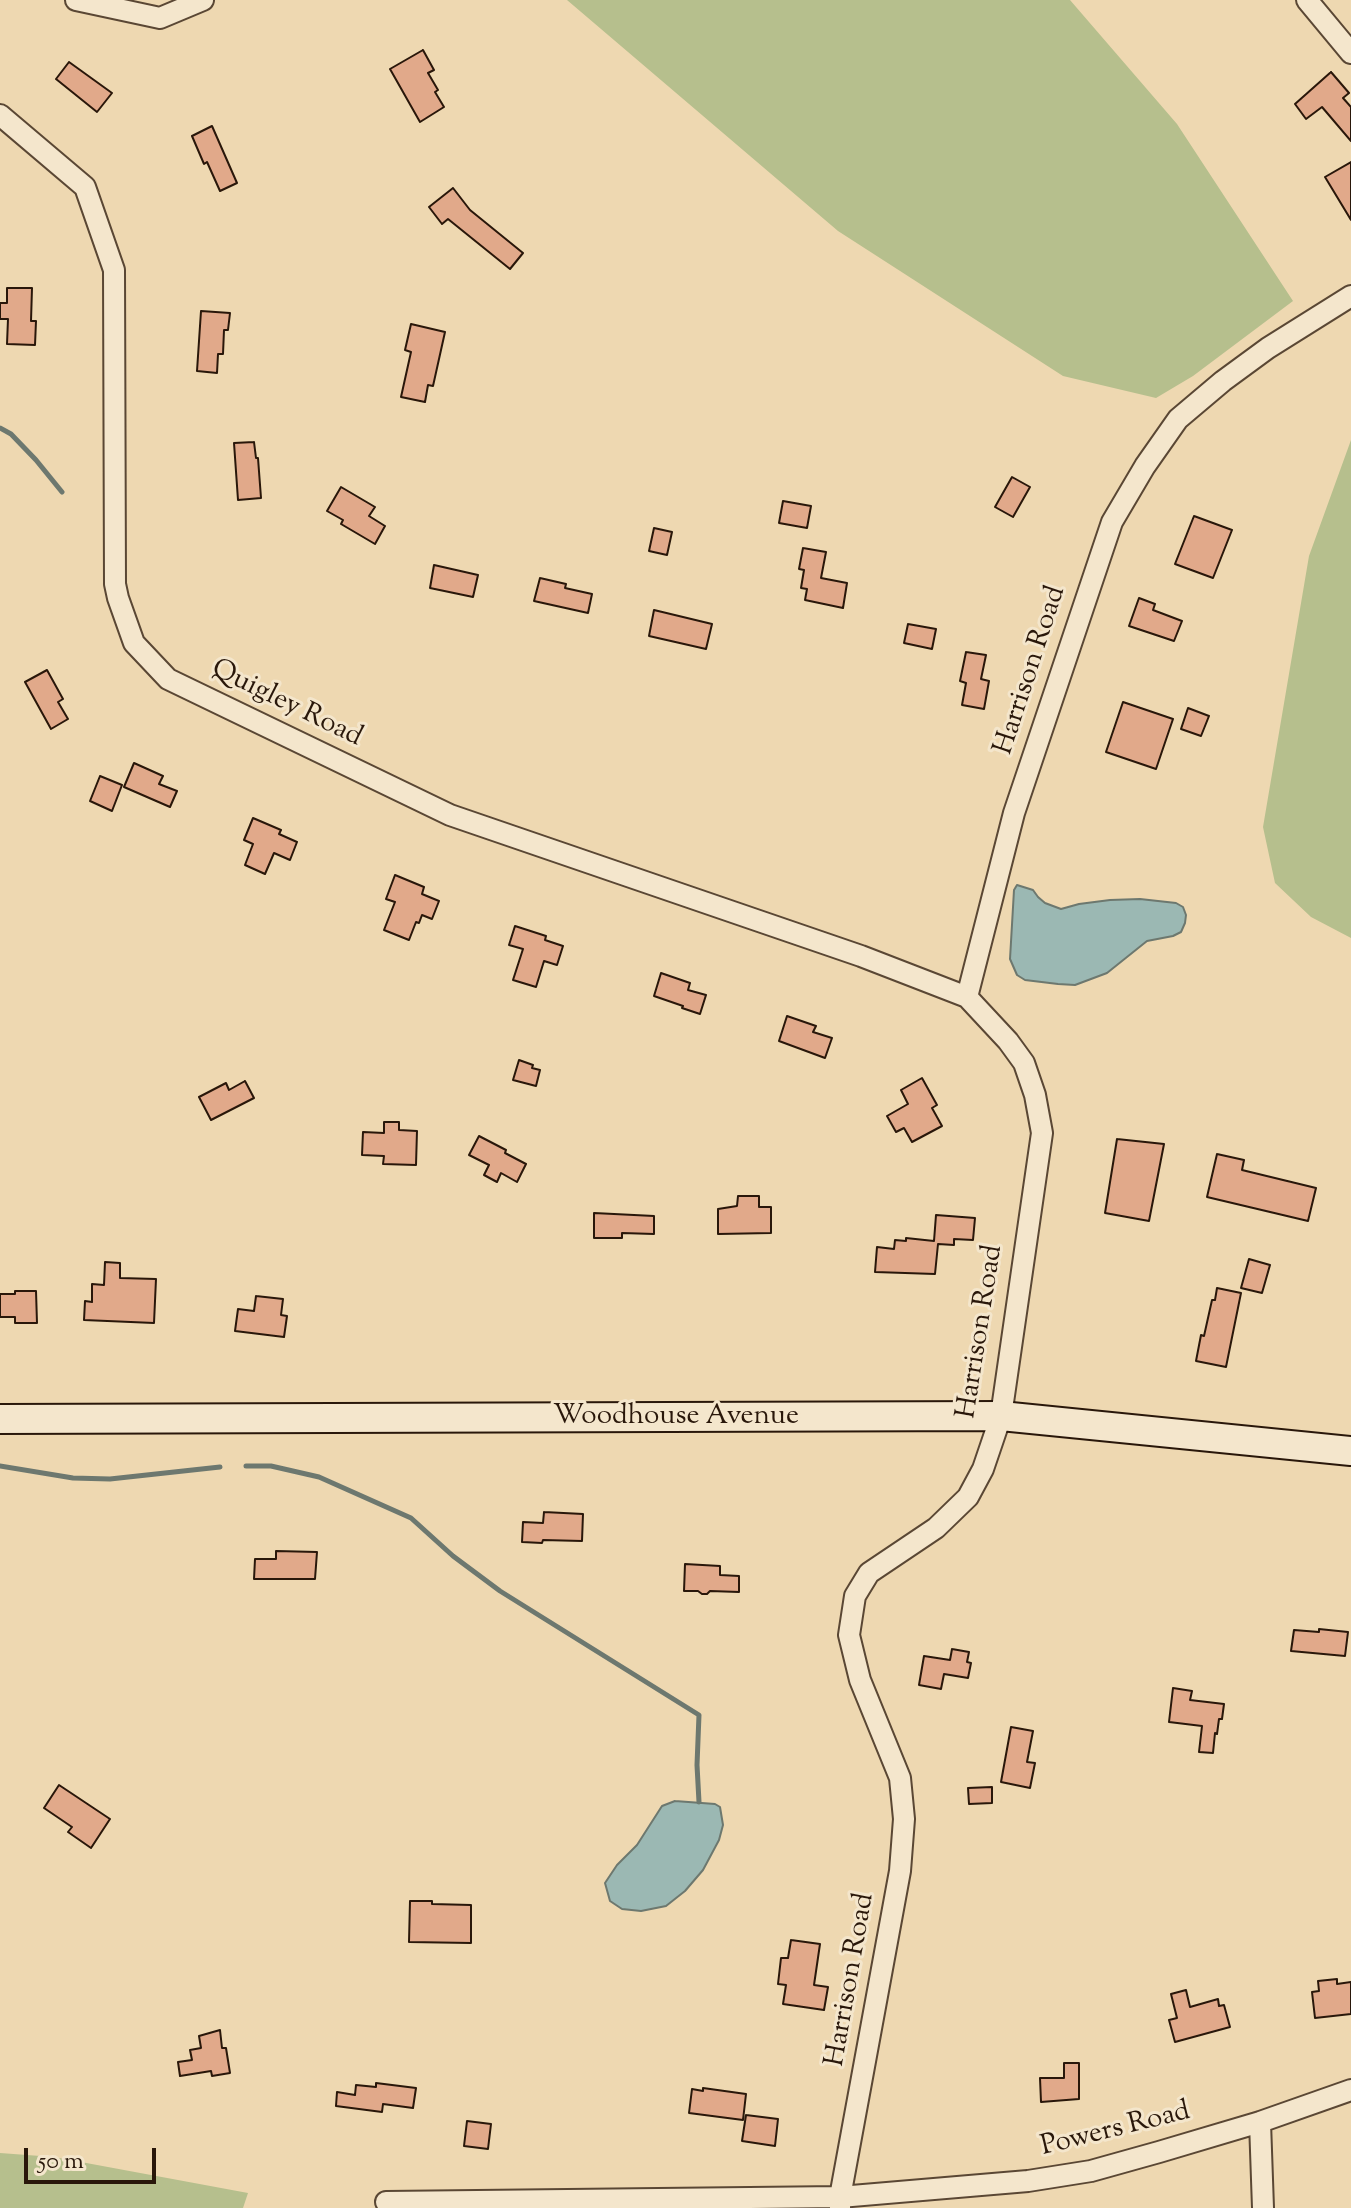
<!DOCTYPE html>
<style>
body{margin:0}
#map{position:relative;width:1351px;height:2208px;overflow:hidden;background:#eed8b1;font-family:"Sorts Mill Goudy",serif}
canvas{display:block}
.scale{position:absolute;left:24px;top:2148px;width:132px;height:36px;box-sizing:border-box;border:4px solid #29170a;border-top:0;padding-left:10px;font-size:24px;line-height:28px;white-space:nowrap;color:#29170a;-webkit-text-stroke:6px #f4e6cc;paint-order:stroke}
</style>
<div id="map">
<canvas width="1351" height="2208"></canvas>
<div class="scale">50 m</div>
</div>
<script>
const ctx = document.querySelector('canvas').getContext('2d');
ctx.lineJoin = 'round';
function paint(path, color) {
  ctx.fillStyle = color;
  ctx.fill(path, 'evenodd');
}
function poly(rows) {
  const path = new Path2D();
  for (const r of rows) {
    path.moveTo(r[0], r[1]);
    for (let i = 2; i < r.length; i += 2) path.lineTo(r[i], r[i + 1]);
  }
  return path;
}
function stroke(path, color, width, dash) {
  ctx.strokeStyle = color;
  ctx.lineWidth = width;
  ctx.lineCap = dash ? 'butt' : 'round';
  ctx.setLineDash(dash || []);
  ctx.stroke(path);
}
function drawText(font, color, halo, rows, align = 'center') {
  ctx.font = font + ' "Sorts Mill Goudy",serif';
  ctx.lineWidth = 6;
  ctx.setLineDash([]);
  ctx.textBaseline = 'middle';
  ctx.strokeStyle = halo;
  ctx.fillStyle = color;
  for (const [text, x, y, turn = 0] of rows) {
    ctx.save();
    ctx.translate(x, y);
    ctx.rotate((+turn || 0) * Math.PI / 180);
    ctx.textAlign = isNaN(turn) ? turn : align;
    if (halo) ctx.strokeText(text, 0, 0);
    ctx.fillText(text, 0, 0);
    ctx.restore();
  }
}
paint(poly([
 [567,0,1070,0,1177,124,1293,301,1193,376,1156,398,1063,376,838,231],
 [1351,440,1351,938,1311,917,1275,883,1263,827,1309,556],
 [0,2153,54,2157,248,2193,243,2208,0,2208]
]), '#b6bf8d');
const water = poly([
 [1017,885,1033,890,1038,897,1045,903,1061,909,1079,904,1110,900,1140,899,1176,903,1183,907,1186,915,1185,923,1181,932,1173,936,1147,941,1107,973,1075,985,1058,984,1025,980,1017,975,1010,959,1014,890,1017,885],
 [675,1801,715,1804,720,1807,723,1825,719,1840,703,1870,685,1891,666,1906,641,1911,622,1909,610,1901,605,1883,617,1865,637,1845,662,1806,675,1801]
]);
paint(water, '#9bb8b3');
stroke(water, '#6d786f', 2);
stroke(poly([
 [0,428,11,434,36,460,62,492],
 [0,1466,73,1478,110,1479,220,1467],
 [246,1466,271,1466,319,1477,411,1518,453,1556,500,1591,699,1715,697,1765,699,1802]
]), '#6d786f', 5);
const building = poly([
 [423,50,434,70,428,73,438,90,435,92,444,107,420,122,390,69,423,50],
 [69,62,112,93,97,112,56,79,69,62],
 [1331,72,1349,93,1343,98,1351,107,1351,141,1322,107,1306,119,1295,104,1331,72],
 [212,126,237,183,220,191,207,162,204,164,192,136,212,126],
 [1351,162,1351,220,1325,177,1351,162],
 [453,188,470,210,523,253,510,269,448,219,442,224,429,207,453,188],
 [7,288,32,288,31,321,36,321,35,345,7,344,8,319,0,319,0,303,7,303,7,288],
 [201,311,230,313,228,330,224,330,223,354,218,354,217,373,197,371,201,311],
 [411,324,445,332,433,386,428,385,425,402,401,397,411,352,405,350,411,324],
 [254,442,256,458,258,458,261,498,238,500,234,443,254,442],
 [1012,477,1030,487,1013,517,995,507,1012,477],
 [341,487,375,507,369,516,385,526,375,544,341,524,343,520,327,511,341,487],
 [783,501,811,506,807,528,779,523,783,501],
 [1194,516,1232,530,1213,578,1175,564,1194,516],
 [654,528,672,532,667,555,649,551,654,528],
 [803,548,826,552,821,578,847,583,843,608,805,600,807,589,801,588,804,570,799,569,803,548],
 [434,565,478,575,473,597,430,588,434,565],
 [540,578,566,584,565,588,592,594,588,613,534,601,540,578],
 [1139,598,1155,604,1153,610,1182,621,1174,641,1129,626,1139,598],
 [654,610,712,624,706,649,649,636,654,610],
 [908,624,936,629,932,649,904,643,908,624],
 [966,652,986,655,981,679,989,681,984,709,962,705,966,683,960,681,966,652],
 [47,670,63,699,58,702,68,719,51,729,25,682,47,670],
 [1123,702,1173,719,1156,769,1106,752,1123,702],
 [1188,708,1209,716,1201,736,1181,729,1188,708],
 [134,763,163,776,159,784,177,791,170,807,124,787,134,763],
 [100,776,122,785,112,811,90,801,100,776],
 [253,818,281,830,279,834,297,842,290,860,274,853,265,874,245,865,253,844,244,840,253,818],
 [395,875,424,887,422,894,439,901,432,919,422,915,419,923,416,922,409,940,384,930,395,902,386,899,395,875],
 [515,926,546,936,545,940,563,946,557,965,544,961,536,987,513,980,523,949,509,945,515,926],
 [661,973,690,983,688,990,706,995,700,1014,682,1008,683,1006,654,996,661,973],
 [787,1016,816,1026,813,1032,832,1038,825,1058,779,1041,787,1016],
 [519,1060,533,1065,532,1068,540,1070,536,1086,513,1080,519,1060],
 [922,1078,937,1105,932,1108,942,1126,912,1142,904,1128,896,1132,887,1116,908,1104,901,1090,922,1078],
 [245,1081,254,1098,211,1120,199,1097,226,1083,229,1090,245,1081],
 [384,1122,399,1122,399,1130,417,1131,416,1165,383,1164,384,1156,362,1155,363,1132,384,1133,384,1122],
 [479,1136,506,1150,505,1153,526,1164,517,1182,501,1173,497,1182,484,1175,489,1165,469,1155,479,1136],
 [1117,1139,1164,1144,1149,1221,1105,1213,1117,1139],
 [1217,1154,1244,1160,1242,1170,1316,1188,1308,1221,1207,1197,1217,1154],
 [738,1196,759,1196,759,1207,771,1207,771,1233,718,1234,718,1209,737,1206,738,1196],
 [594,1213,654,1216,654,1234,622,1233,622,1238,594,1238,594,1213],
 [936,1215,975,1218,973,1240,954,1239,954,1245,938,1244,935,1274,875,1272,877,1247,894,1249,895,1240,906,1241,906,1238,934,1241,936,1215],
 [1249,1259,1270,1265,1262,1293,1241,1288,1249,1259],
 [105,1262,120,1263,120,1278,156,1279,154,1323,84,1320,85,1301,92,1302,92,1284,104,1285,105,1262],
 [1217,1288,1241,1293,1226,1367,1196,1361,1201,1335,1204,1336,1212,1300,1215,1300,1217,1288],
 [15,1291,36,1291,37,1323,15,1323,15,1317,0,1317,0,1294,15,1294,15,1291],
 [256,1296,283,1299,281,1315,287,1316,284,1337,235,1331,238,1309,254,1311,256,1296],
 [544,1512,583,1514,582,1541,543,1540,542,1543,522,1542,523,1522,543,1523,544,1512],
 [276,1551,317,1552,315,1579,254,1579,255,1559,276,1559,276,1551],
 [685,1564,720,1566,720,1575,739,1576,739,1592,710,1591,707,1594,702,1594,698,1591,684,1591,685,1564],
 [1319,1629,1348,1632,1345,1656,1291,1651,1294,1630,1319,1632,1319,1629],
 [952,1649,969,1652,967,1662,971,1663,968,1678,944,1674,941,1689,919,1685,924,1656,950,1660,952,1649],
 [1173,1688,1192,1691,1190,1700,1224,1704,1222,1719,1219,1719,1217,1734,1215,1733,1213,1753,1199,1752,1202,1726,1169,1722,1173,1688],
 [1011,1727,1033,1731,1027,1762,1035,1763,1030,1788,1001,1782,1011,1727],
 [59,1785,110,1819,91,1848,68,1832,72,1827,44,1808,59,1785],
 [992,1787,992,1803,969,1804,968,1788,992,1787],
 [410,1901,432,1901,432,1904,471,1905,471,1943,409,1942,410,1901],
 [791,1940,820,1944,814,1985,828,1987,824,2010,783,2004,786,1985,778,1984,781,1958,788,1958,791,1940],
 [1337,1979,1337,1984,1351,1982,1351,2014,1315,2018,1312,1992,1319,1991,1318,1981,1337,1979],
 [1186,1990,1190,2007,1218,1999,1219,2006,1224,2005,1230,2027,1175,2042,1169,2020,1177,2018,1171,1994,1186,1990],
 [220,2030,222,2048,226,2048,230,2073,212,2076,211,2071,180,2076,178,2062,192,2060,190,2050,201,2048,199,2036,220,2030],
 [1064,2063,1079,2063,1079,2099,1041,2102,1040,2078,1064,2078,1064,2063],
 [376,2083,416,2088,413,2108,383,2104,382,2112,336,2106,337,2092,355,2095,356,2085,376,2087,376,2083],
 [703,2088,746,2094,743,2120,689,2113,692,2089,703,2091,703,2088],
 [746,2115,778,2119,775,2146,742,2141,746,2115],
 [467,2121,491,2124,488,2149,464,2146,467,2121]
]);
paint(building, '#e1a98a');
stroke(building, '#29170a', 2);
const minor = poly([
 [76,0,160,18,203,0],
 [1307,0,1351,53],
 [0,115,85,187,114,270,115,584,118,598,134,643,168,679,450,815,861,956,967,997,1008,1041,1024,1063,1035,1095,1042,1133,1001,1416,983,1469,968,1497,936,1528,869,1573,855,1596,849,1635,860,1680,900,1778,904,1819,900,1871,840,2197,840,2208],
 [967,997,1014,813,1112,522,1145,466,1178,419,1223,381,1268,348,1351,296],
 [1260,2122,1263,2208],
 [386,2202,840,2197,1028,2181,1091,2171,1159,2152,1260,2122,1351,2090]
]);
const secondary = poly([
 [0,1419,1001,1416,1351,1451]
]);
stroke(minor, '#5a4734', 24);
stroke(secondary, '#29170a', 32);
stroke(minor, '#f4e6cc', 20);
stroke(secondary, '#f4e6cc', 28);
drawText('28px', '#29170a', '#f4e6cc', [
 ["Harrison Road",1032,671,-72],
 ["Quigley Road",286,705,26],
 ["Harrison Road",982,1332,-81],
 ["Woodhouse Avenue",676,1418],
 ["Harrison Road",852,1980,-80],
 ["Powers Road",1116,2131,-14]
]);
</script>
